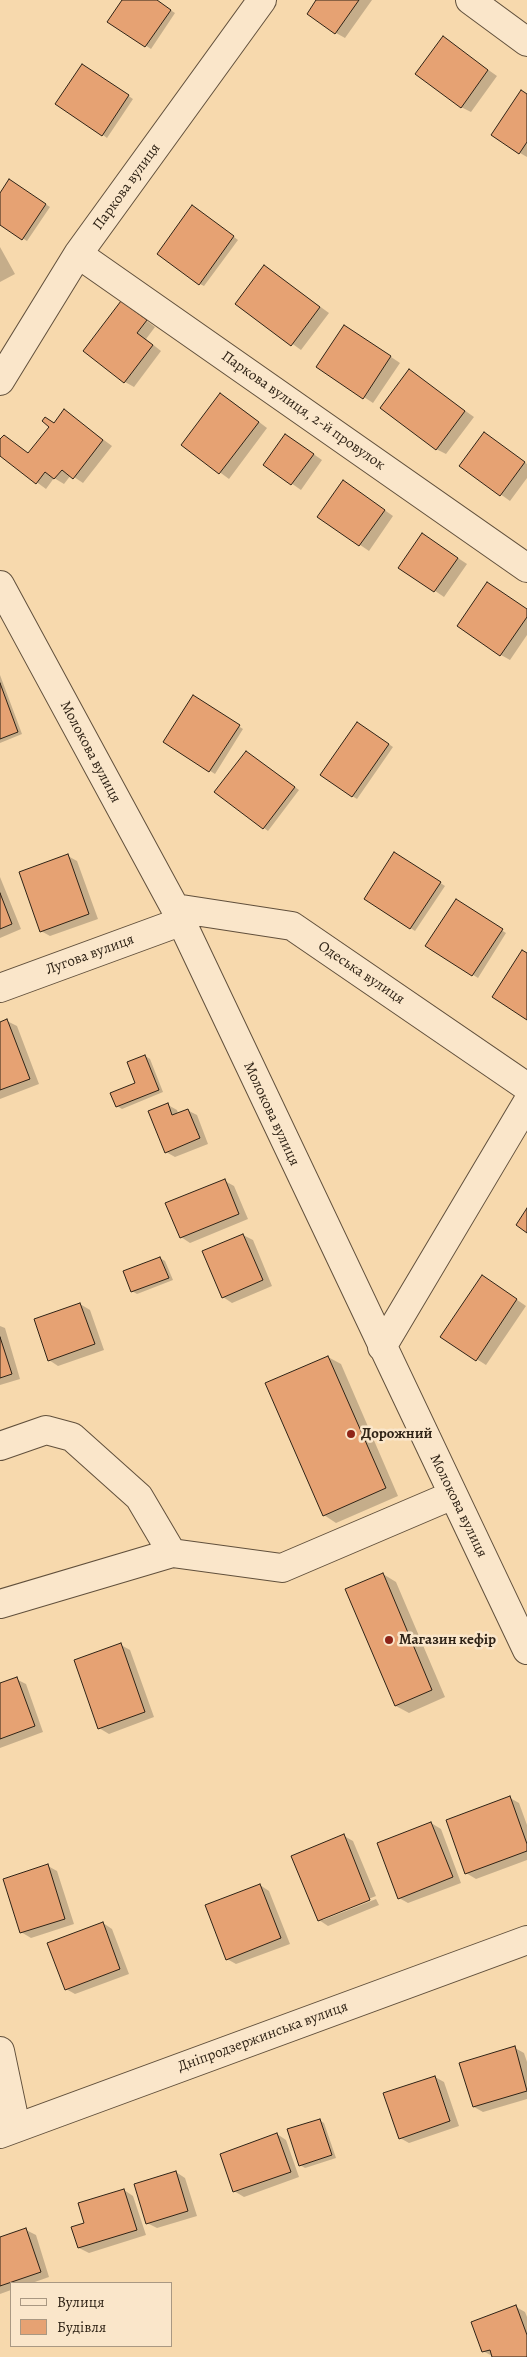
<!DOCTYPE html>
<meta charset="utf-8">
<style>
body{margin:0}
#map{position:relative;width:527px;height:2357px;overflow:hidden;background:#f7d9ad;font-family:Alegreya,serif}
canvas{display:block}
.legend{position:absolute;left:10px;top:2282px;width:162px;height:65px;box-sizing:border-box;background:#fae6ca;border:1px solid #a99882;margin:0;padding:6px 9px;list-style:none;font-size:15px;color:#2f2316}
.legend li{display:flex;align-items:center;gap:10px;height:25px}
.legend b{width:25px;border:1px solid #a99882}
</style>
<div id="map">
<canvas width="527" height="2357"></canvas>
<ul class="legend">
<li><b style="height:6px;background:#fae6ca"></b>Вулиця</li>
<li><b style="height:14px;background:#e6a273"></b>Будівля</li>
</ul>
</div>
<script>
const ctx = document.querySelector('canvas').getContext('2d');
ctx.lineJoin = 'round';
function paint(path, color) {
  ctx.fillStyle = color;
  ctx.fill(path, 'evenodd');
}
function poly(rows) {
  const path = new Path2D();
  for (const r of rows) {
    path.moveTo(r[0], r[1]);
    for (let i = 2; i < r.length; i += 2) path.lineTo(r[i], r[i + 1]);
  }
  return path;
}
function stroke(path, color, width, dash) {
  ctx.strokeStyle = color;
  ctx.lineWidth = width;
  ctx.lineCap = dash ? 'butt' : 'round';
  ctx.setLineDash(dash || []);
  ctx.stroke(path);
}
function drawText(font, color, halo, rows, align = 'center') {
  ctx.font = font + ' Alegreya,serif';
  ctx.lineWidth = 5;
  ctx.setLineDash([]);
  ctx.textBaseline = 'middle';
  ctx.strokeStyle = halo;
  ctx.fillStyle = color;
  for (const [text, x, y, turn = 0] of rows) {
    ctx.save();
    ctx.translate(x, y);
    ctx.rotate((+turn || 0) * Math.PI / 180);
    ctx.textAlign = isNaN(turn) ? turn : align;
    if (halo) ctx.strokeText(text, 0, 0);
    ctx.fillText(text, 0, 0);
    ctx.restore();
  }
}
paint(poly([
 [123,0,155,0,175,13,151,49,109,21],
 [318,0,372,0,345,38,336,33],
 [443,38,497,76,471,112,461,107],
 [87,68,133,99,107,138,103,135],
 [527,95,527,157,520,153],
 [14,184,50,207,27,241,0,224,0,196],
 [197,209,238,240,204,286,200,284],
 [0,247,15,274,0,282],
 [265,267,329,313,301,350,237,304],
 [121,302,155,327,146,339,161,351,134,387,125,382],
 [354,332,400,363,373,403,317,366],
 [409,371,474,417,446,454,436,449],
 [230,400,267,428,229,479,183,445],
 [65,411,112,446,83,483,71,475,64,484,54,478,46,489,0,455,0,441,4,436,29,454,50,426,46,418,55,423],
 [286,435,322,460,301,490,265,465],
 [493,439,527,464,527,478,510,501,461,466],
 [353,488,393,516,369,551,319,517],
 [431,540,467,564,444,597,400,567],
 [488,583,527,610,527,635,510,660,501,655],
 [0,675,22,734,0,743],
 [193,697,243,729,215,774,165,742],
 [362,726,393,747,357,799,352,796],
 [251,755,299,790,268,831,264,828],
 [68,856,77,861,98,919,50,936,41,931],
 [399,856,445,886,415,931,365,898],
 [0,877,21,929,0,938],
 [456,901,506,933,478,978,427,946],
 [7,1021,17,1026,39,1084,0,1099,0,1024],
 [145,1056,150,1059,163,1092,122,1109,117,1106,137,1084],
 [168,1105,177,1110,178,1114,187,1110,197,1115,208,1144,175,1157,166,1152],
 [225,1181,234,1186,248,1219,190,1243,181,1237],
 [243,1235,253,1240,272,1286,232,1303,223,1297],
 [160,1258,165,1261,173,1280,137,1294,132,1291],
 [491,1282,526,1306,486,1365,442,1337],
 [80,1304,90,1310,104,1350,58,1366,49,1360],
 [0,1326,5,1328,20,1379,0,1385],
 [328,1357,341,1364,398,1496,336,1523,324,1515],
 [383,1574,396,1582,445,1697,409,1713,396,1706,347,1589],
 [121,1645,130,1650,154,1717,109,1734,99,1728],
 [16,1679,26,1684,43,1732,0,1748,0,1685],
 [510,1798,519,1803,527,1825,527,1860,476,1879,466,1873],
 [431,1823,441,1829,461,1883,408,1903,399,1898],
 [344,1836,353,1841,376,1896,323,1917,323,1920,376,1899,379,1905,328,1926,319,1920],
 [48,1866,57,1871,74,1924,31,1938,21,1932],
 [260,1885,269,1891,290,1944,236,1964,227,1959],
 [103,1923,112,1929,129,1974,75,1994,66,1989],
 [515,2048,524,2053,527,2062,527,2099,483,2112,474,2107],
 [435,2077,444,2082,459,2126,409,2143,400,2138],
 [319,2120,324,2123,336,2158,305,2168,300,2165],
 [277,2134,286,2140,299,2177,244,2197,234,2191],
 [176,2172,185,2178,197,2216,157,2228,147,2223],
 [124,2190,133,2196,146,2235,89,2253,79,2248,85,2224],
 [26,2230,36,2235,49,2277,32,2283,11,2283,11,2290,0,2294,0,2238],
 [516,2307,525,2312,527,2317,527,2357,494,2357,483,2351]
]), '#0003');
const building = poly([
 [122,0,157,0,171,10,145,47,107,22,122,0],
 [316,0,359,0,335,34,307,14,316,0],
 [443,36,488,70,461,108,415,74,443,36],
 [82,64,129,95,102,136,55,104,82,64],
 [521,90,527,94,527,142,519,154,491,135,521,90],
 [9,179,46,204,22,240,0,225,0,193,9,179],
 [192,205,234,236,199,285,157,254,192,205],
 [264,265,320,307,291,346,235,304,264,265],
 [121,301,147,320,137,333,153,345,124,383,83,351,121,301],
 [344,325,391,356,363,399,316,367,344,325],
 [409,369,465,411,436,450,380,408,409,369],
 [220,393,259,422,219,474,181,445,220,393],
 [64,409,103,440,73,479,62,470,54,479,45,472,36,484,0,456,0,439,4,435,28,453,49,427,42,421,45,417,54,423,64,409],
 [484,432,525,462,500,496,459,466,484,432],
 [285,434,314,454,291,485,263,465,285,434],
 [343,480,385,510,359,546,317,517,343,480],
 [422,533,458,558,434,592,398,568,422,533],
 [487,582,527,609,527,617,500,656,457,626,487,582],
 [0,683,18,732,0,739,0,683],
 [193,695,240,725,209,772,163,742,193,695],
 [357,722,389,744,352,797,320,775,357,722],
 [246,751,295,787,263,829,214,792,246,751],
 [394,852,441,882,410,929,364,899,394,852],
 [68,854,89,914,40,932,19,872,68,854],
 [0,893,12,924,0,929,0,893],
 [456,899,503,929,472,976,425,946,456,899],
 [522,950,527,953,527,1020,492,997,522,950],
 [7,1019,30,1079,0,1090,0,1022,7,1019],
 [145,1055,159,1090,116,1107,110,1093,135,1083,127,1062,145,1055],
 [168,1103,172,1115,188,1109,200,1138,165,1153,148,1111,168,1103],
 [225,1179,239,1214,180,1238,165,1203,225,1179],
 [527,1208,527,1233,516,1225,527,1208],
 [243,1234,263,1280,222,1298,202,1251,243,1234],
 [160,1257,169,1278,131,1292,123,1271,160,1257],
 [482,1275,517,1299,476,1361,440,1337,482,1275],
 [80,1303,95,1344,48,1361,34,1319,80,1303],
 [0,1337,12,1374,0,1378,0,1337],
 [328,1356,386,1488,323,1516,265,1383,328,1356],
 [383,1573,432,1690,395,1706,345,1589,383,1573],
 [121,1643,145,1712,98,1729,74,1660,121,1643],
 [17,1677,35,1726,0,1739,0,1683,17,1677],
 [510,1796,527,1844,527,1851,465,1874,446,1820,510,1796],
 [431,1822,453,1877,398,1899,377,1843,431,1822],
 [344,1834,370,1900,318,1921,291,1856,344,1834],
 [48,1864,65,1919,20,1933,3,1879,48,1864],
 [260,1884,281,1938,226,1960,205,1905,260,1884],
 [103,1922,120,1969,65,1990,47,1943,103,1922],
 [515,2046,527,2091,473,2107,459,2063,515,2046],
 [435,2076,450,2121,399,2139,383,2093,435,2076],
 [320,2119,332,2155,299,2166,287,2129,320,2119],
 [277,2133,291,2172,233,2192,220,2154,277,2133],
 [176,2171,188,2211,146,2224,134,2184,176,2171],
 [124,2189,137,2230,78,2248,71,2227,84,2223,78,2203,124,2189],
 [26,2228,41,2272,0,2286,0,2237,26,2228],
 [516,2305,527,2335,527,2357,492,2357,490,2350,482,2352,471,2322,516,2305]
]);
paint(building, '#e6a273');
stroke(building, '#2f2316', 1);
const minor = poly([
 [470,0,527,42],
 [78,254,527,568],
 [0,381,78,254,262,0],
 [0,585,175,908,527,1650],
 [175,908,292,926,527,1087],
 [0,988,180,922],
 [382,1347,527,1103],
 [0,1446,46,1430,72,1437,139,1497,172,1553],
 [0,1604,172,1553,282,1568,453,1495],
 [0,2051,16,2127],
 [0,2134,527,1940]
]);
stroke(minor, '#61503c', 30);
stroke(minor, '#fae6ca', 28);
for (const [x, y, r, color] of [
 [351,1434,5,"#8f2418"],
 [389,1640,5,"#8f2418"]
]) {
  const dot = new Path2D();
  dot.arc(x, y, r, 0, 2 * Math.PI);
  ctx.fillStyle = color;
  ctx.fill(dot);
  stroke(dot, '#fae6ca', 2);
}
drawText('15px', '#2f2316', '#fae6ca', [
 ["Паркова вулиця",127,187,-54],
 ["Паркова вулиця, 2-й провулок",303,411,35],
 ["Молокова вулиця",90,752,62],
 ["Лугова вулиця",90,955,-20],
 ["Одеська вулиця",361,973,34],
 ["Молокова вулиця",271,1114,65],
 ["Молокова вулиця",458,1506,64],
 ["Дніпродзержинська вулиця",263,2037,-20]
]);
drawText('bold 15px', '#2f2316', '#fae6ca', [
 ["Дорожний",361,1434],
 ["Магазин кефір",399,1640]
], 'left');
</script>
